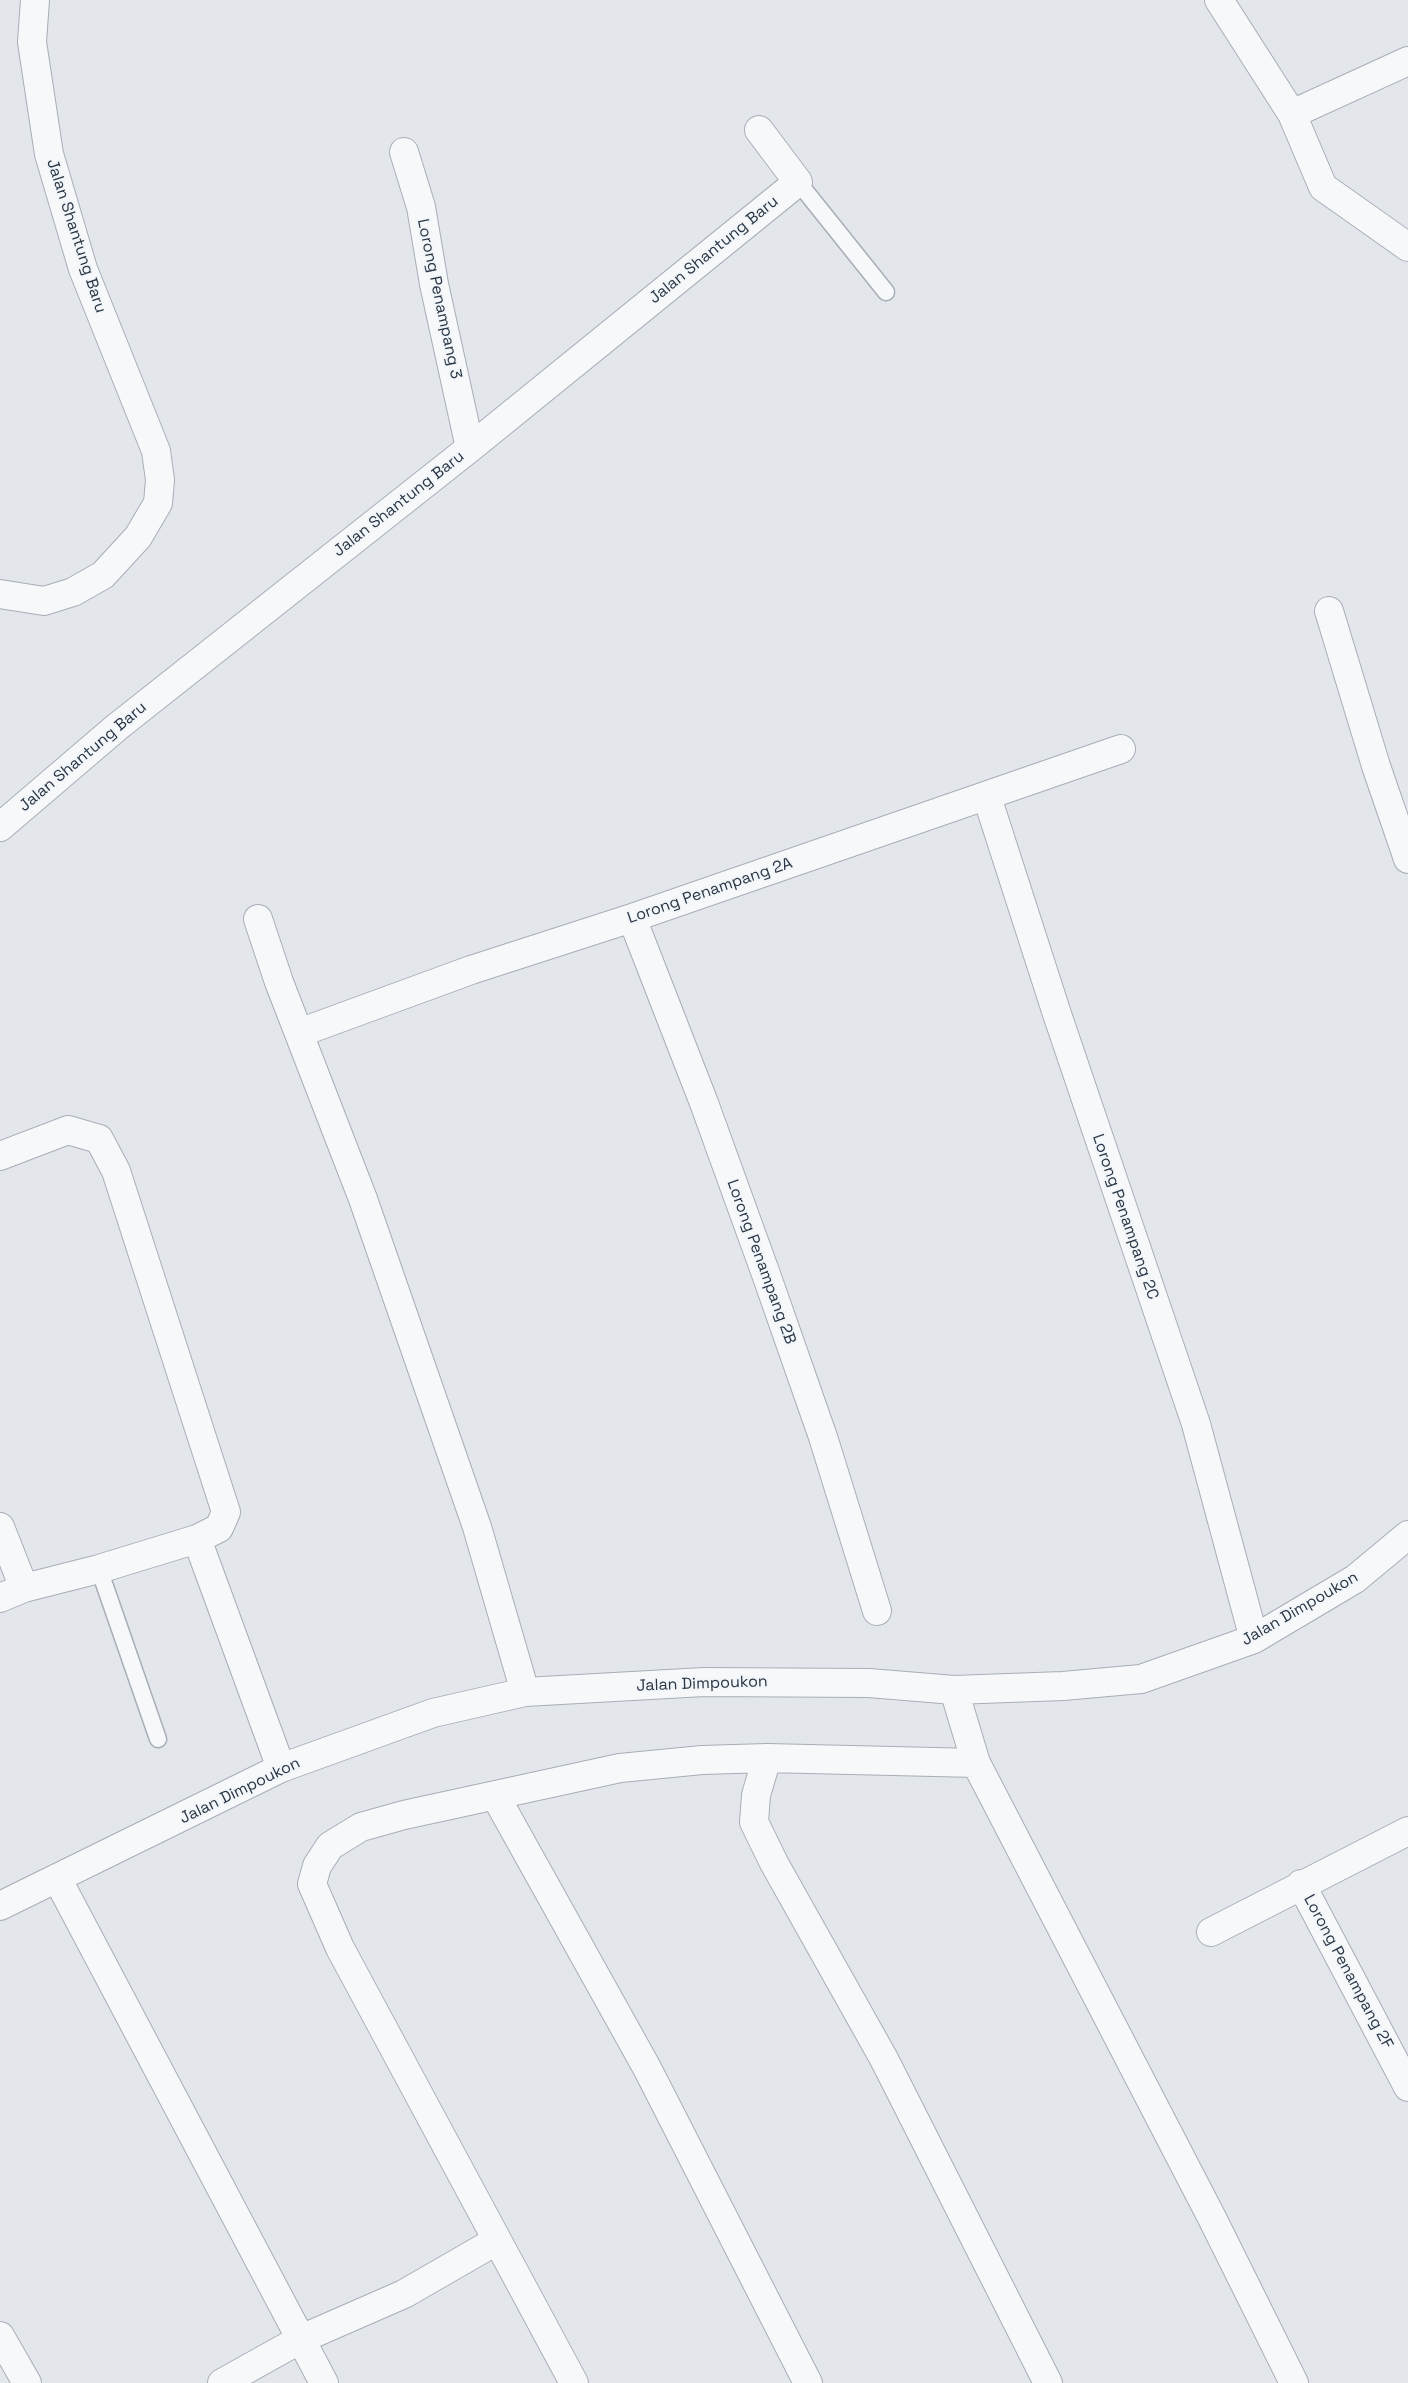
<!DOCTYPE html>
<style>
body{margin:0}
canvas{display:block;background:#e3e7ec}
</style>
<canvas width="1408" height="2383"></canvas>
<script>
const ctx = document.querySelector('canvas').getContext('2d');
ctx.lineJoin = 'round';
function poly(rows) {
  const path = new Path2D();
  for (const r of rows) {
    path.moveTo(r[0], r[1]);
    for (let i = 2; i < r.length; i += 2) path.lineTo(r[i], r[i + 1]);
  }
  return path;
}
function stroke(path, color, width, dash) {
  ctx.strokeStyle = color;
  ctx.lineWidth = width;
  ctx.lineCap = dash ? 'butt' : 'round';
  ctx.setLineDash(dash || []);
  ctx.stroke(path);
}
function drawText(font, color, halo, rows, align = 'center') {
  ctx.font = font + ' "Space Grotesk",sans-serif';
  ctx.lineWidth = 4;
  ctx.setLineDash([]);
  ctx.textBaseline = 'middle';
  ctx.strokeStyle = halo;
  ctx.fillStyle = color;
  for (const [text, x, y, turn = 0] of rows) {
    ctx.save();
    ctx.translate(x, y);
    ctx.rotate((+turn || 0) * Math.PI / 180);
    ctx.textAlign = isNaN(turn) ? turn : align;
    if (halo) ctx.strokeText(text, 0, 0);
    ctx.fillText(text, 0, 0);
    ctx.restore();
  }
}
const lane = poly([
 [798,182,886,292],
 [99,1569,158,1739]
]);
const street = poly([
 [1219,0,1292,114,1323,187,1408,247],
 [1292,114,1408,61],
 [404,152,421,207,434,284,470,448],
 [0,594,44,601,73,592,103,575,138,537,158,503,160,480,156,451,83,269,49,154,32,42,35,0],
 [1329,611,1376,766,1408,859],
 [987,797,1057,1014,1196,1424,1254,1639],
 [0,827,117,727,470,448,798,182,759,130],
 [632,918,704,1103,767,1277,823,1437,877,1611],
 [258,919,279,982,363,1199,477,1527,525,1692],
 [299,1033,471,970,632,918,1121,749],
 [0,1156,68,1130,99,1139,116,1171,226,1512,219,1528,197,1539,99,1569,24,1588,0,1598],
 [0,1527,24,1588],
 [197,1539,281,1768],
 [954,1690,976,1763,1212,2218,1294,2383],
 [767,1758,756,1795,754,1822,774,1863,884,2059,1048,2383],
 [496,1797,647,2068,808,2383],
 [57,1878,324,2383],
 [1301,1884,1408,2087],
 [0,1906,281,1768,433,1713,525,1692,704,1682,869,1683,954,1690,1063,1686,1141,1679,1254,1639,1355,1579,1408,1535],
 [1211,1932,1408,1831],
 [0,2336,27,2383],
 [222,2383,301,2339,404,2294,496,2241],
 [574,2383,340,1948,312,1884,317,1866,330,1846,361,1827,404,1815,620,1768,702,1760,767,1758,976,1763]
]);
stroke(lane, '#a7aeb7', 19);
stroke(street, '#a7aeb7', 30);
stroke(lane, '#f6f8fa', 16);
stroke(street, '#f6f8fa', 28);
drawText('16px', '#293645', '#f3f6f9', [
 ["Jalan Shantung Baru",76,236,72],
 ["Jalan Shantung Baru",714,250,-39],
 ["Lorong Penampang 3",439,299,78],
 ["Jalan Shantung Baru",399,504,-38],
 ["Jalan Shantung Baru",83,757,-40],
 ["Lorong Penampang 2A",710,891,-19],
 ["Lorong Penampang 2C",1125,1217,71],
 ["Lorong Penampang 2B",761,1262,70],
 ["Jalan Dimpoukon",1300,1609,-30],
 ["Jalan Dimpoukon",702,1684,-2],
 ["Jalan Dimpoukon",240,1791,-26],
 ["Lorong Penampang 2F",1348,1972,62]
]);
</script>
